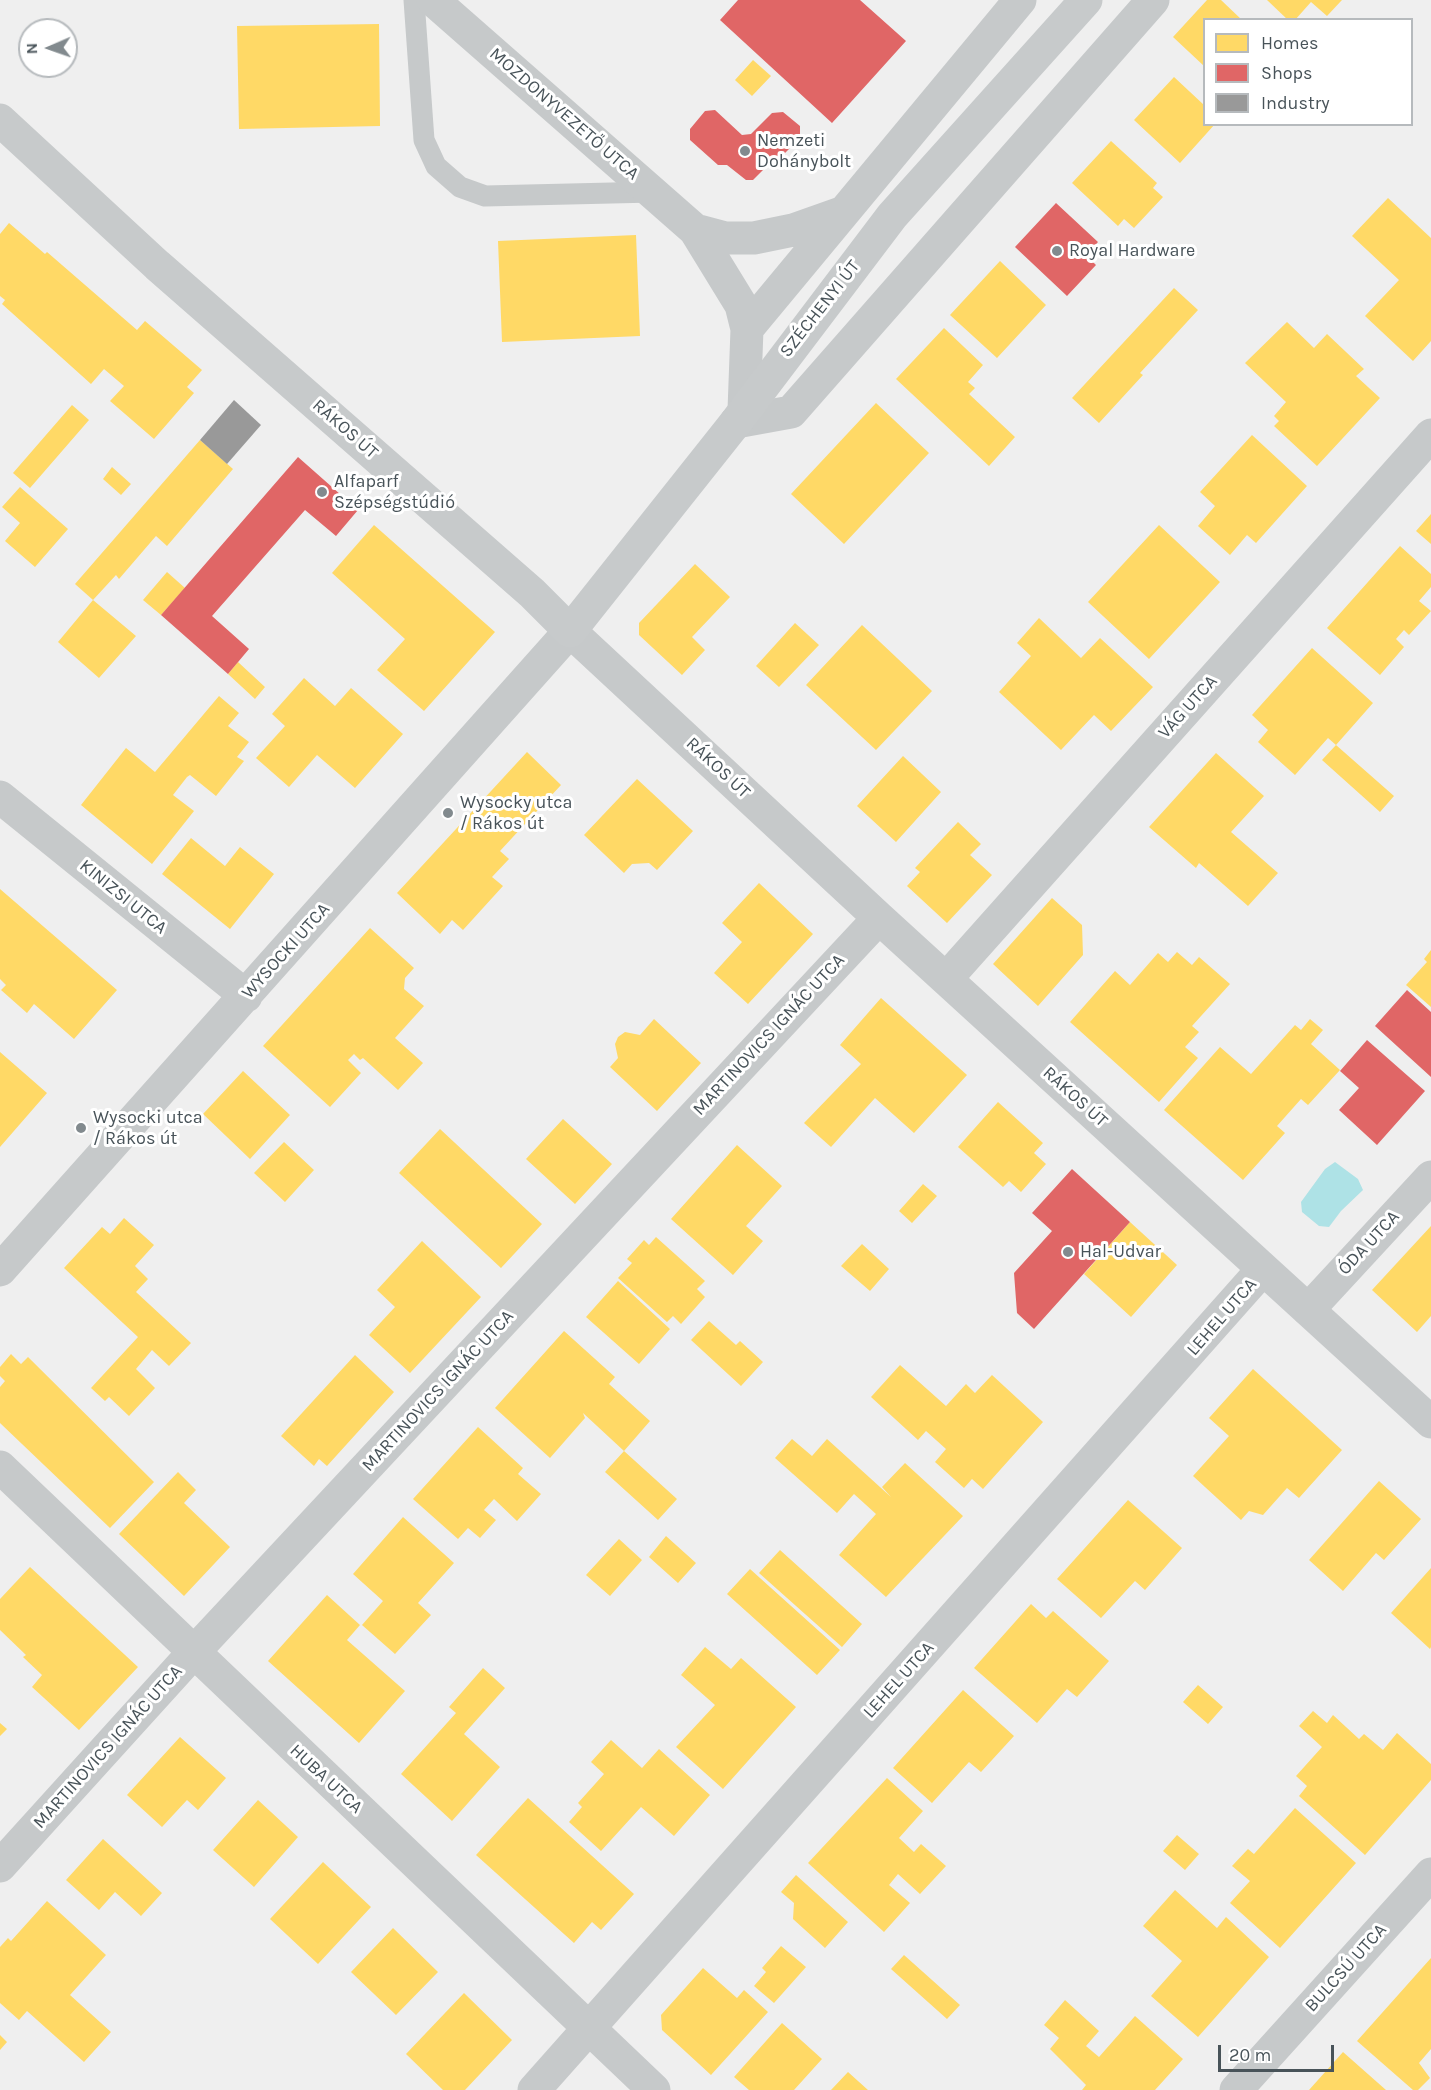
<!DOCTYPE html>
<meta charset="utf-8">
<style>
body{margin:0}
#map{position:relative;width:1431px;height:2090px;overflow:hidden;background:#efefef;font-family:Karla,sans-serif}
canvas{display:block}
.legend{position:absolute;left:1203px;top:18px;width:210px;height:108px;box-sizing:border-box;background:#fff;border:2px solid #b6babd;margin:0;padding:8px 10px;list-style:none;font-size:18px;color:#485359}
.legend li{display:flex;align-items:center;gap:12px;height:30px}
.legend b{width:30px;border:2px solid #b6babd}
.north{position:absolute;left:18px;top:18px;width:60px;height:60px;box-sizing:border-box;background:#fff;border:2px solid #b6babd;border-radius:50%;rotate:268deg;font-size:16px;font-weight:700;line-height:24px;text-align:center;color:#485359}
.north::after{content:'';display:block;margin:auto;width:21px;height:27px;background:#828a8e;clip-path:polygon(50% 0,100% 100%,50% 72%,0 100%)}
.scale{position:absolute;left:1218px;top:2045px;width:116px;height:27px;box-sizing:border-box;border:3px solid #485359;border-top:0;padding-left:8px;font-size:18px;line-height:21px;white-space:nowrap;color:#485359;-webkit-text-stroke:4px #fff;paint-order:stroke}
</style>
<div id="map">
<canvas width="1431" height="2090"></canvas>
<ul class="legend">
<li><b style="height:16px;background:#ffd966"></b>Homes</li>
<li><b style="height:16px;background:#e06666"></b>Shops</li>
<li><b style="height:16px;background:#999"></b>Industry</li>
</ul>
<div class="north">N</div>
<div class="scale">20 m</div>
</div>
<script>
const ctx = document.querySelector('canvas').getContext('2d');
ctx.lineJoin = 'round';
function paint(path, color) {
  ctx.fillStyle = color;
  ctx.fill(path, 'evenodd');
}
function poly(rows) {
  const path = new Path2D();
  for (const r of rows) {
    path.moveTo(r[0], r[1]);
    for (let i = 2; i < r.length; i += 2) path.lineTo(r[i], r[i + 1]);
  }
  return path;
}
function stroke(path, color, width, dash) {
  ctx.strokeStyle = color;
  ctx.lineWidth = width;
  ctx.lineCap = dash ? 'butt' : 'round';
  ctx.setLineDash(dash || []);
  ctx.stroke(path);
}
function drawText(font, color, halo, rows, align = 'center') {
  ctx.font = font + ' Karla,sans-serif';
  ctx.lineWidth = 6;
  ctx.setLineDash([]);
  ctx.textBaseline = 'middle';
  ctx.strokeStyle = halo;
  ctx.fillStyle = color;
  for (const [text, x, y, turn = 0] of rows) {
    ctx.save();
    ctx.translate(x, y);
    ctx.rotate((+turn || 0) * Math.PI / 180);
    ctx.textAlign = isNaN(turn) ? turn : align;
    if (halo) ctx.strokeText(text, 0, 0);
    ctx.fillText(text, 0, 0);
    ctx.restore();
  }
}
paint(poly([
 [1335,1162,1358,1179,1363,1190,1341,1211,1329,1227,1319,1226,1302,1212,1301,1202,1325,1169]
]), '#aee2e6');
paint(poly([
 [1207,0,1221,0,1242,20,1204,20,1204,66,1173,37],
 [1267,0,1342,0,1327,16,1311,2,1295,20,1288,20],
 [379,24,380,126,239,129,237,26],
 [753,60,771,76,752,96,735,80],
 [1174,77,1204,105,1204,124,1215,124,1180,163,1134,120],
 [1111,141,1157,183,1153,188,1163,197,1134,228,1124,219,1118,226,1072,183],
 [1388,198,1431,238,1431,341,1413,361,1365,316,1399,280,1352,236],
 [9,223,45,254,47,252,137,330,145,321,202,370,187,387,194,393,154,439,110,401,124,386,104,369,91,384,2,304,5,300,0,296,0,234],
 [636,235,640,336,502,342,498,241],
 [1000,261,1046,305,997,358,950,315],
 [1174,288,1198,310,1140,373,1143,375,1099,423,1072,398],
 [1287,322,1314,348,1327,334,1364,369,1356,376,1380,398,1317,466,1274,426,1279,421,1274,416,1286,402,1245,363],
 [944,328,983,365,968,382,975,388,969,394,1015,437,989,466,896,379],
 [876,403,929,453,844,544,791,494],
 [72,405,89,420,30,488,13,473],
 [1252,435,1307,486,1256,543,1247,535,1230,555,1198,526,1215,506,1200,492],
 [200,440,233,469,167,546,156,536,119,579,116,575,93,600,136,636,99,678,58,642,93,600,75,584],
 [112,467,131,484,121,495,103,479],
 [20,487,68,529,35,567,5,541,20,523,2,507],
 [1431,514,1431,544,1416,531],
 [374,525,495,632,424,711,377,670,405,639,332,573],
 [1159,525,1220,582,1149,659,1088,602],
 [1400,546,1431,574,1431,587,1419,601,1431,611,1409,635,1404,630,1396,639,1404,647,1380,675,1327,628],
 [695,564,730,597,692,637,705,650,682,675,639,635,639,623],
 [167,572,185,588,161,615,143,600],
 [1039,618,1081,658,1100,638,1153,687,1111,731,1094,715,1061,750,999,692,1031,656,1017,643],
 [795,623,819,645,779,687,756,666],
 [862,625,932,691,876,750,806,685],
 [1312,648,1373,703,1336,745,1394,796,1380,812,1322,760,1336,745,1328,738,1295,775,1258,742,1268,730,1252,715],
 [238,662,265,687,255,699,228,674],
 [304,678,335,706,351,688,403,734,355,788,317,755,289,787,256,758,285,726,272,714],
 [219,696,239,713,228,726,249,742,237,757,244,761,216,796,190,775,187,777,173,795,194,811,152,864,81,805,126,748,155,772],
 [527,752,561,785,500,851,509,859,492,877,503,886,463,930,452,920,440,934,397,893],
 [1216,753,1264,796,1231,832,1278,873,1248,906,1199,863,1196,868,1149,827],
 [903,756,941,792,896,842,857,806],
 [637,779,693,831,657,870,649,863,632,864,624,873,584,835],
 [958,822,981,844,970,855,992,875,947,923,907,886,920,872,915,868],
 [191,838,225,866,240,847,274,874,230,929,162,874],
 [759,883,813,934,748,1004,714,973,742,942,722,923],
 [0,889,117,990,74,1039,34,1004,27,1013,1,990,6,985,0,979],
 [1052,898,1082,925,1083,955,1038,1006,993,964],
 [370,928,414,968,405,978,404,989,424,1006,395,1038,423,1063,398,1090,363,1058,360,1060,354,1054,348,1060,361,1073,330,1107,263,1046],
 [1431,950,1431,1007,1406,985,1427,962,1424,959],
 [1177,952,1192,965,1199,957,1230,984,1192,1026,1199,1032,1185,1047,1198,1058,1159,1102,1070,1022,1115,971,1130,985,1158,953,1168,962],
 [881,998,967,1075,914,1133,875,1098,831,1147,804,1123,861,1064,840,1045],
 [654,1019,701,1063,657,1111,610,1067,618,1058,615,1044,618,1037,625,1032,640,1035],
 [1310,1019,1323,1030,1311,1044,1340,1070,1308,1105,1301,1099,1277,1126,1285,1133,1243,1180,1164,1110,1220,1047,1251,1074,1295,1025,1301,1030],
 [0,1052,47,1093,0,1147],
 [243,1071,290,1115,250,1159,203,1114],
 [998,1102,1043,1143,1034,1153,1046,1164,1021,1192,1009,1181,1003,1187,958,1147],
 [563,1119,612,1164,575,1204,526,1159],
 [440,1129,542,1224,501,1268,399,1173],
 [284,1142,314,1170,285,1202,254,1173],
 [737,1145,782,1186,746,1226,763,1241,733,1275,671,1219],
 [923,1184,937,1196,912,1223,899,1211],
 [124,1218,154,1245,135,1266,148,1279,136,1292,191,1343,169,1366,152,1350,136,1369,155,1388,129,1416,109,1397,105,1401,91,1388,138,1337,64,1268,102,1227,110,1234],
 [1130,1222,1177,1265,1131,1317,1084,1274],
 [1431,1226,1431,1316,1417,1332,1372,1290],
 [656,1237,705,1281,697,1289,705,1297,681,1324,673,1316,667,1322,618,1278,632,1263,627,1259,644,1240,649,1245],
 [422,1241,481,1297,410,1373,369,1335,395,1307,377,1290],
 [862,1244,889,1269,870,1291,841,1266],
 [618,1281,670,1329,639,1364,586,1317],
 [709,1321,736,1345,740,1341,763,1362,741,1386,691,1340],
 [564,1331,615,1377,609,1384,650,1421,624,1451,583,1413,585,1418,550,1458,495,1408],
 [11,1354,21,1364,28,1357,154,1482,110,1528,0,1423,0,1387,5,1381,0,1376,0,1367],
 [355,1355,394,1392,327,1466,319,1459,314,1466,281,1436],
 [900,1365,946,1406,966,1384,975,1393,992,1375,1043,1422,983,1489,972,1479,964,1488,935,1462,946,1449,926,1431,918,1440,871,1397],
 [1253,1369,1342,1450,1299,1498,1287,1488,1263,1515,1249,1511,1241,1520,1193,1476,1229,1436,1209,1418],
 [478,1427,523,1468,518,1474,541,1494,517,1521,494,1499,484,1510,496,1520,480,1538,468,1528,458,1539,413,1499],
 [792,1439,812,1456,827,1439,891,1497,882,1487,905,1463,963,1516,886,1597,839,1555,876,1514,854,1494,837,1513,775,1458],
 [624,1451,677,1499,658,1520,605,1472],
 [178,1472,196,1490,184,1503,230,1547,184,1596,119,1534],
 [1379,1481,1421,1519,1384,1560,1376,1553,1343,1591,1309,1560],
 [1128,1500,1182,1548,1145,1590,1135,1581,1101,1618,1057,1579],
 [403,1517,454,1563,418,1603,431,1615,395,1654,362,1625,383,1601,353,1574],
 [666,1536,696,1563,678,1583,649,1557],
 [619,1539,642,1560,610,1596,586,1575],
 [780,1550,862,1624,842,1647,759,1573],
 [30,1567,138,1667,79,1730,32,1687,42,1675,23,1657,26,1655,0,1630,0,1599],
 [1431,1568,1431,1647,1430,1649,1391,1613],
 [750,1569,840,1650,817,1675,727,1594],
 [327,1595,360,1625,347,1640,405,1691,359,1743,268,1661],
 [1031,1604,1046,1618,1053,1611,1109,1661,1077,1697,1067,1689,1037,1723,974,1668],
 [705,1647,731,1669,741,1658,796,1707,723,1789,676,1747,715,1705,681,1675],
 [483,1668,505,1688,464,1734,500,1767,452,1821,401,1774,456,1713,449,1707],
 [1198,1685,1223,1707,1208,1724,1183,1702],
 [963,1690,1014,1736,981,1772,969,1762,932,1803,893,1768],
 [1313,1711,1327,1723,1333,1715,1359,1739,1364,1734,1383,1750,1397,1733,1431,1764,1431,1780,1365,1855,1299,1796,1307,1786,1296,1776,1322,1747,1299,1726],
 [0,1723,7,1729,0,1736],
 [180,1737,226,1778,198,1810,187,1800,162,1827,127,1795],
 [611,1740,642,1768,659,1749,710,1795,674,1836,641,1807,601,1851,569,1822,582,1807,578,1803,604,1774,591,1762],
 [887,1778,923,1811,899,1838,914,1852,921,1844,946,1866,920,1894,898,1874,889,1885,910,1903,884,1932,808,1863],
 [528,1798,634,1894,601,1930,592,1922,574,1943,476,1855],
 [258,1800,298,1837,254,1887,213,1850],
 [1295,1808,1356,1863,1280,1948,1230,1903,1250,1881,1232,1866,1248,1849,1254,1854],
 [1177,1835,1199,1854,1185,1870,1163,1851],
 [103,1839,162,1893,141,1916,115,1892,99,1910,66,1880],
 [323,1862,371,1907,318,1964,270,1919],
 [796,1875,848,1922,825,1948,793,1919,794,1903,781,1892],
 [1175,1890,1217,1928,1226,1917,1269,1957,1198,2037,1151,1996,1182,1961,1143,1926],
 [47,1901,106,1955,70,1995,111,2032,84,2062,27,2011,19,2020,0,2003,0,1947,8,1938,11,1941],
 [393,1928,438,1972,396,2015,351,1972],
 [781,1946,806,1967,774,2003,754,1986,766,1972,762,1968],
 [904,1955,960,2005,947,2019,891,1969],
 [1431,1958,1431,2049,1419,2063,1430,2078,1418,2090,1413,2090,1357,2041],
 [703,1968,737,1998,744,1990,768,2012,711,2075,662,2030,661,2015],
 [464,1993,512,2040,465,2090,443,2090,406,2054],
 [1065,2000,1099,2031,1086,2046,1099,2057,1135,2016,1183,2059,1155,2090,1082,2090,1086,2085,1050,2049,1059,2038,1044,2025],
 [782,2023,822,2059,794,2090,749,2090,734,2077],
 [0,2035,7,2042,0,2050],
 [1343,2052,1386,2090,1309,2090],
 [848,2072,868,2090,831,2090]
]), '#ffd966');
paint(poly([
 [738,0,860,0,906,41,832,123,720,20],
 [715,110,742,135,751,134,772,113,783,112,800,126,800,138,776,162,769,164,753,180,746,180,727,165,718,165,690,140,690,129,705,111],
 [1056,203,1098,242,1086,255,1096,265,1067,296,1015,247],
 [298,457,358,510,336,536,305,510,212,616,249,649,228,674,161,615],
 [1407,990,1431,1012,1431,1077,1375,1026],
 [1367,1040,1425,1091,1377,1145,1339,1110,1359,1088,1340,1071],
 [1072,1169,1130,1222,1034,1329,1017,1313,1014,1273,1052,1231,1032,1213]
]), '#e06666');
paint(poly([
 [234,400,261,425,227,464,200,440]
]), '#999');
stroke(poly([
 [414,0,424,140,436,166,460,187,485,196,654,192]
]), '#c6c9ca', 21);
stroke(poly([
 [433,0,695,230,741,305,747,329,744,410],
 [695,230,725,238,754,238,793,230,841,213],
 [747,329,1020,0],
 [736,422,791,412,1153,0],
 [0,797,246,996],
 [946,979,1431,435],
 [0,1270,570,631,879,918,1431,1422],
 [1308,1310,1431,1177],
 [0,1467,654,2090],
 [0,1866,193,1653,879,918],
 [534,2090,1263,1269],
 [1236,2090,1431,1874]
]), '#c6c9ca', 33);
stroke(poly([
 [0,120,157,265,532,593,570,631,736,422,892,216,1086,0]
]), '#c7cacb', 33);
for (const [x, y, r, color] of [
 [745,151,6,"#828a8e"],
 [1057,251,6,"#828a8e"],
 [322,492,6,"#828a8e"],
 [448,813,6,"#828a8e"],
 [81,1128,6,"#828a8e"],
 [1068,1252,6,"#828a8e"]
]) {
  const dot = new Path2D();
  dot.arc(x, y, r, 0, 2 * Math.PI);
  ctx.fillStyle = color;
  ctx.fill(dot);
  stroke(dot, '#fff', 2);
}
drawText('18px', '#485359', '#fff', [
 ["MOZDONYVEZETŐ UTCA",564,114,41],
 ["SZÉCHENYI ÚT",820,309,-52],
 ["RÁKOS ÚT",345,429,41],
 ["VÁG UTCA",1188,707,-48],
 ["RÁKOS ÚT",718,768,43],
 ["KINIZSI UTCA",123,897,39],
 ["WYSOCKI UTCA",286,951,-48],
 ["MARTINOVICS IGNÁC UTCA",769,1035,-47],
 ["RÁKOS ÚT",1075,1097,42],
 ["ÓDA UTCA",1369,1243,-47],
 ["LEHEL UTCA",1222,1317,-49],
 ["MARTINOVICS IGNÁC UTCA",438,1391,-47],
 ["LEHEL UTCA",899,1680,-48],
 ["MARTINOVICS IGNÁC UTCA",108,1747,-48],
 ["HUBA UTCA",326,1779,43],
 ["BULCSÚ UTCA",1346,1968,-48]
]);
drawText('18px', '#485359', '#fff', [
 ["Nemzeti",757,141],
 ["Dohánybolt",757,162],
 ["Royal Hardware",1069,251],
 ["Alfaparf",334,482],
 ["Szépségstúdió",334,503],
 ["Wysocky utca",460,803],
 ["/ Rákos út",460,824],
 ["Wysocki utca",93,1118],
 ["/ Rákos út",93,1139],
 ["Hal-Udvar",1080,1252]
], 'left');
</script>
